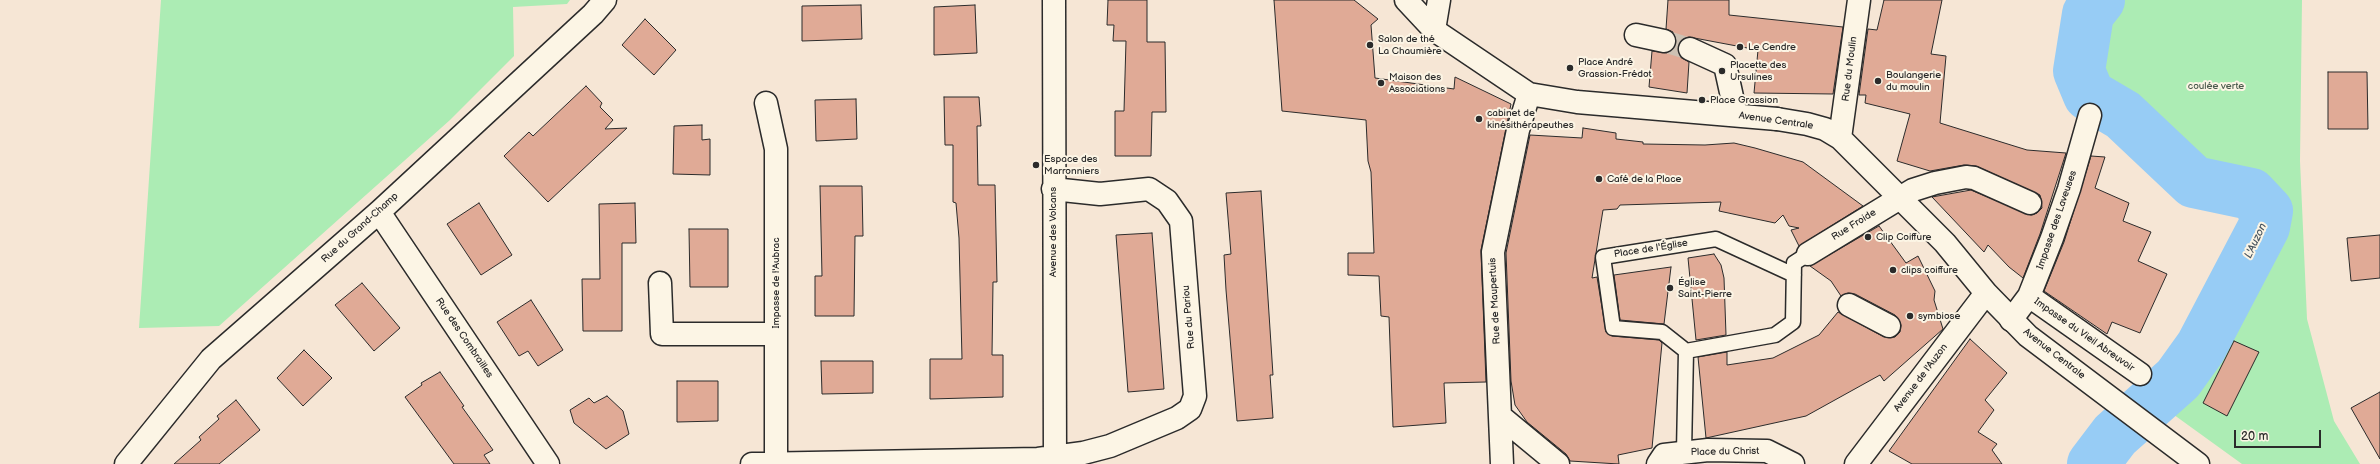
<!DOCTYPE html>
<meta charset="utf-8">
<style>
body{margin:0}
#map{position:relative;width:2380px;height:464px;overflow:hidden;background:#f6e6d5;font-family:"Balsamiq Sans",sans-serif}
canvas{display:block}
.scale{position:absolute;left:2234px;top:430px;width:87px;height:18px;box-sizing:border-box;border:2px solid #2b2b2b;border-top:0;padding-left:5px;font-size:12px;line-height:14px;white-space:nowrap;color:#2b2b2b;-webkit-text-stroke:3px #fcf5e5;paint-order:stroke}
</style>
<div id="map">
<canvas width="2380" height="464"></canvas>
<div class="scale">20 m</div>
</div>
<script>
const ctx = document.querySelector('canvas').getContext('2d');
ctx.lineJoin = 'round';
function paint(path, color) {
  ctx.fillStyle = color;
  ctx.fill(path, 'evenodd');
}
function poly(rows) {
  const path = new Path2D();
  for (const r of rows) {
    path.moveTo(r[0], r[1]);
    for (let i = 2; i < r.length; i += 2) path.lineTo(r[i], r[i + 1]);
  }
  return path;
}
function stroke(path, color, width, dash) {
  ctx.strokeStyle = color;
  ctx.lineWidth = width;
  ctx.lineCap = dash ? 'butt' : 'round';
  ctx.setLineDash(dash || []);
  ctx.stroke(path);
}
function drawText(font, color, halo, rows, align = 'center') {
  ctx.font = font + ' "Balsamiq Sans",sans-serif';
  ctx.lineWidth = 4;
  ctx.setLineDash([]);
  ctx.textBaseline = 'middle';
  ctx.strokeStyle = halo;
  ctx.fillStyle = color;
  for (const [text, x, y, turn = 0] of rows) {
    ctx.save();
    ctx.translate(x, y);
    ctx.rotate((+turn || 0) * Math.PI / 180);
    ctx.textAlign = isNaN(turn) ? turn : align;
    if (halo) ctx.strokeText(text, 0, 0);
    ctx.fillText(text, 0, 0);
    ctx.restore();
  }
}
paint(poly([
 [161,0,570,0,567,4,513,7,514,56,450,120,219,326,139,328],
 [2099,0,2302,0,2300,161,2307,319,2334,421,2360,464,2242,464,2170,412,2259,262,2267,211,2251,194,2194,182,2123,115,2089,95,2079,71,2088,14]
]), '#acecb4');
stroke(poly([
 [2093,464,2115,435,2178,379,2201,347,2264,227,2267,211,2251,194,2194,182,2123,115,2089,95,2079,71,2088,14,2099,0]
]), '#97ccf5', 52);
const building = poly([
 [1108,0,1147,0,1147,42,1165,42,1166,112,1152,112,1151,156,1115,156,1115,111,1124,111,1126,41,1113,41,1114,25,1107,25,1108,0],
 [1274,0,1354,0,1378,19,1371,25,1375,78,1454,89,1455,77,1511,104,1481,250,1486,382,1444,383,1446,423,1393,427,1389,317,1381,316,1379,276,1348,275,1348,253,1374,253,1371,172,1368,161,1366,120,1282,111,1274,0],
 [1668,0,1729,0,1729,15,1843,27,1833,94,1754,93,1758,50,1689,37,1682,39,1678,50,1680,57,1689,62,1687,93,1649,87,1652,51,1667,53,1676,44,1676,38,1673,32,1666,29,1668,0],
 [1884,0,1942,0,1931,54,1946,56,1940,123,2027,150,2066,153,2040,234,2023,278,2009,267,1988,245,1984,252,1932,197,1971,190,2031,215,2037,213,2042,208,2040,195,1976,166,1964,165,1930,171,1897,161,1910,114,1865,103,1866,95,1859,95,1868,29,1877,30,1884,0],
 [861,5,862,39,802,41,802,6,861,5],
 [975,5,977,53,934,55,934,7,975,5],
 [645,19,676,50,654,75,622,45,645,19],
 [2328,72,2367,72,2368,129,2328,129,2328,72],
 [586,86,602,103,600,107,613,120,605,129,627,128,548,202,504,156,529,132,533,136,586,86],
 [944,97,979,97,981,126,977,126,978,185,995,185,997,282,993,282,992,355,1003,355,1003,397,930,399,930,359,962,359,959,238,956,203,953,202,953,145,945,145,944,97],
 [856,99,857,139,816,141,815,100,856,99],
 [702,125,702,140,710,139,710,175,673,174,674,126,702,125],
 [1583,128,1616,133,1616,139,1643,142,1643,144,1705,145,1734,143,1755,148,1803,162,1863,206,1799,246,1791,230,1799,228,1789,226,1783,215,1775,223,1719,211,1721,202,1620,205,1617,209,1603,210,1592,278,1597,277,1606,332,1612,336,1659,340,1662,343,1652,448,1618,455,1619,464,1570,461,1566,454,1527,422,1515,405,1511,381,1506,253,1530,135,1582,138,1583,128],
 [2091,156,2105,157,2095,188,2129,203,2123,221,2151,232,2138,261,2167,274,2140,333,2112,322,2107,334,2044,291,2064,242,2091,156],
 [820,186,862,186,863,236,855,236,854,316,815,316,815,276,822,276,820,186],
 [1261,191,1273,375,1270,375,1273,418,1237,421,1226,290,1224,255,1231,254,1226,193,1261,191],
 [479,203,512,255,481,275,447,224,479,203],
 [635,203,636,243,622,243,622,331,583,331,582,279,600,279,599,204,635,203],
 [1879,226,1906,263,1918,256,1935,291,1934,300,1943,329,1884,381,1880,375,1806,416,1706,438,1698,357,1727,352,1727,365,1773,358,1819,335,1838,312,1884,337,1895,337,1900,332,1901,325,1895,315,1855,294,1848,293,1841,296,1831,281,1810,266,1879,226],
 [689,229,728,229,728,287,690,287,689,229],
 [1152,233,1164,389,1128,392,1116,235,1152,233],
 [2380,235,2380,278,2351,281,2347,238,2380,235],
 [1714,254,1721,265,1724,278,1726,335,1696,340,1688,258,1714,254],
 [1671,267,1664,324,1620,320,1614,275,1671,267],
 [362,283,400,328,374,351,335,305,362,283],
 [531,300,563,350,538,366,528,351,519,356,497,322,531,300],
 [1970,339,2007,373,1985,400,1994,410,1978,432,1997,444,1992,450,2002,464,1912,464,1889,451,1970,339],
 [2234,341,2259,352,2227,416,2203,403,2234,341],
 [304,350,332,378,303,406,277,378,304,350],
 [821,361,873,361,873,393,822,394,821,361],
 [440,372,464,406,462,407,493,450,484,455,490,464,454,464,405,397,422,385,421,383,440,372],
 [677,381,718,381,718,421,677,422,677,381],
 [2380,392,2380,459,2351,408,2380,392],
 [607,396,623,411,629,434,606,449,574,423,570,410,589,398,594,403,607,396],
 [236,400,260,430,219,464,174,464,201,440,199,437,219,419,217,416,236,400]
]);
paint(building, '#e0aa96');
stroke(building, '#2b2b2b', 1);
stroke(poly([
 [1664,41,1690,49]
]), '#cdc1b3', 22, [22, 11]);
const lane = poly([
 [1686,351,1662,332,1613,328,1603,257,1716,239,1794,275],
 [1684,452,1686,351,1775,335,1793,322,1794,263,1808,254]
]);
const street = poly([
 [1054,0,1055,464],
 [1406,0,1434,30,1529,94,1577,102,1777,119],
 [1434,30,1439,0],
 [1636,35,1664,41],
 [1690,49,1725,65,1736,115],
 [766,103,776,149,776,464],
 [379,212,548,464],
 [1808,254,1913,190,1935,183,1966,177,1974,178,2030,203],
 [660,283,662,334,775,334],
 [2029,296,2140,374],
 [1849,305,1889,326],
 [2011,320,2029,296,2052,238,2069,189,2090,115],
 [1500,416,1558,464],
 [126,464,211,359,379,212,593,14,605,0],
 [752,464,1038,459,1083,453,1110,446,1177,418,1190,409,1195,396,1181,221,1167,201,1149,189,1100,194,1053,189],
 [1502,464,1493,252,1518,130,1529,94],
 [1658,464,1664,455,1708,450,1767,451,1793,464]
]);
const secondary = poly([
 [1777,119,1807,124,1825,129,1840,138,1945,243,1986,293,2028,336,2198,464],
 [1840,138,1859,0],
 [1856,464,1986,293]
]);
stroke(lane, '#2b2b2b', 17);
stroke(street, '#2b2b2b', 25);
stroke(secondary, '#2b2b2b', 25);
stroke(lane, '#fcf5e5', 14);
stroke(street, '#fcf5e5', 22);
stroke(secondary, '#fcf5e5', 22);
for (const [x, y, r, color] of [
 [1370,45,4,"#2b2b2b"],
 [1740,47,4,"#2b2b2b"],
 [1570,68,4,"#2b2b2b"],
 [1722,71,4,"#2b2b2b"],
 [1878,81,4,"#2b2b2b"],
 [1381,83,4,"#2b2b2b"],
 [1702,100,4,"#2b2b2b"],
 [1479,119,4,"#2b2b2b"],
 [1036,165,4,"#2b2b2b"],
 [1599,179,4,"#2b2b2b"],
 [1868,237,4,"#2b2b2b"],
 [1893,270,4,"#2b2b2b"],
 [1670,288,4,"#2b2b2b"],
 [1910,316,4,"#2b2b2b"]
]) {
  const dot = new Path2D();
  dot.arc(x, y, r, 0, 2 * Math.PI);
  ctx.fillStyle = color;
  ctx.fill(dot);
  stroke(dot, '#fcf5e5', 1.5);
}
drawText('10px', '#2b2b2b', '#fcf5e5', [
 ["Salon de thé",1378,39],
 ["La Chaumière",1378,51],
 ["Le Cendre",1748,47],
 ["Place André",1578,62],
 ["Grassion-Frédot",1578,74],
 ["Placette des",1730,65],
 ["Ursulines",1730,77],
 ["Boulangerie",1886,75],
 ["du moulin",1886,87],
 ["Maison des",1389,77],
 ["Associations",1389,89],
 ["Place Grassion",1710,100],
 ["cabinet de",1487,113],
 ["kinésithérapeuthes",1487,125],
 ["Espace des",1044,159],
 ["Marronniers",1044,171],
 ["Café de la Place",1607,179],
 ["Clip Coiffure",1876,237],
 ["clips coiffure",1901,270],
 ["Église",1678,282],
 ["Saint-Pierre",1678,294],
 ["symbiose",1918,316]
], 'left');
drawText('10px', '#2b2b2b', '#fcf5e5', [
 ["Rue du Moulin",1850,69,-83],
 ["Avenue Centrale",1776,121,8],
 ["Impasse des Laveuses",2057,220,-71],
 ["Rue Froide",1854,225,-32],
 ["Rue du Grand-Champ",360,228,-42],
 ["Avenue des Volcans",1053,232,-90],
 ["Place de l'Église",1651,249,-9],
 ["Impasse de l'Aubrac",776,283,-90],
 ["Rue de Maupertuis",1495,301,-93],
 ["Rue du Pariou",1189,317,-95],
 ["Impasse du Vieil Abreuvoir",2084,335,35],
 ["Rue des Combrailles",464,338,56],
 ["Avenue Centrale",2054,354,38],
 ["Avenue de l'Auzon",1921,378,-53],
 ["Place du Christ",1725,452,-1]
]);
drawText('10px', '#4b5b4d', '#fcf5e5', [
 ["coulée verte",2216,86]
]);
drawText('italic 11px', '#46535e', '#fcf5e5', [
 ["L'Auzon",2256,241,-65]
]);
</script>
